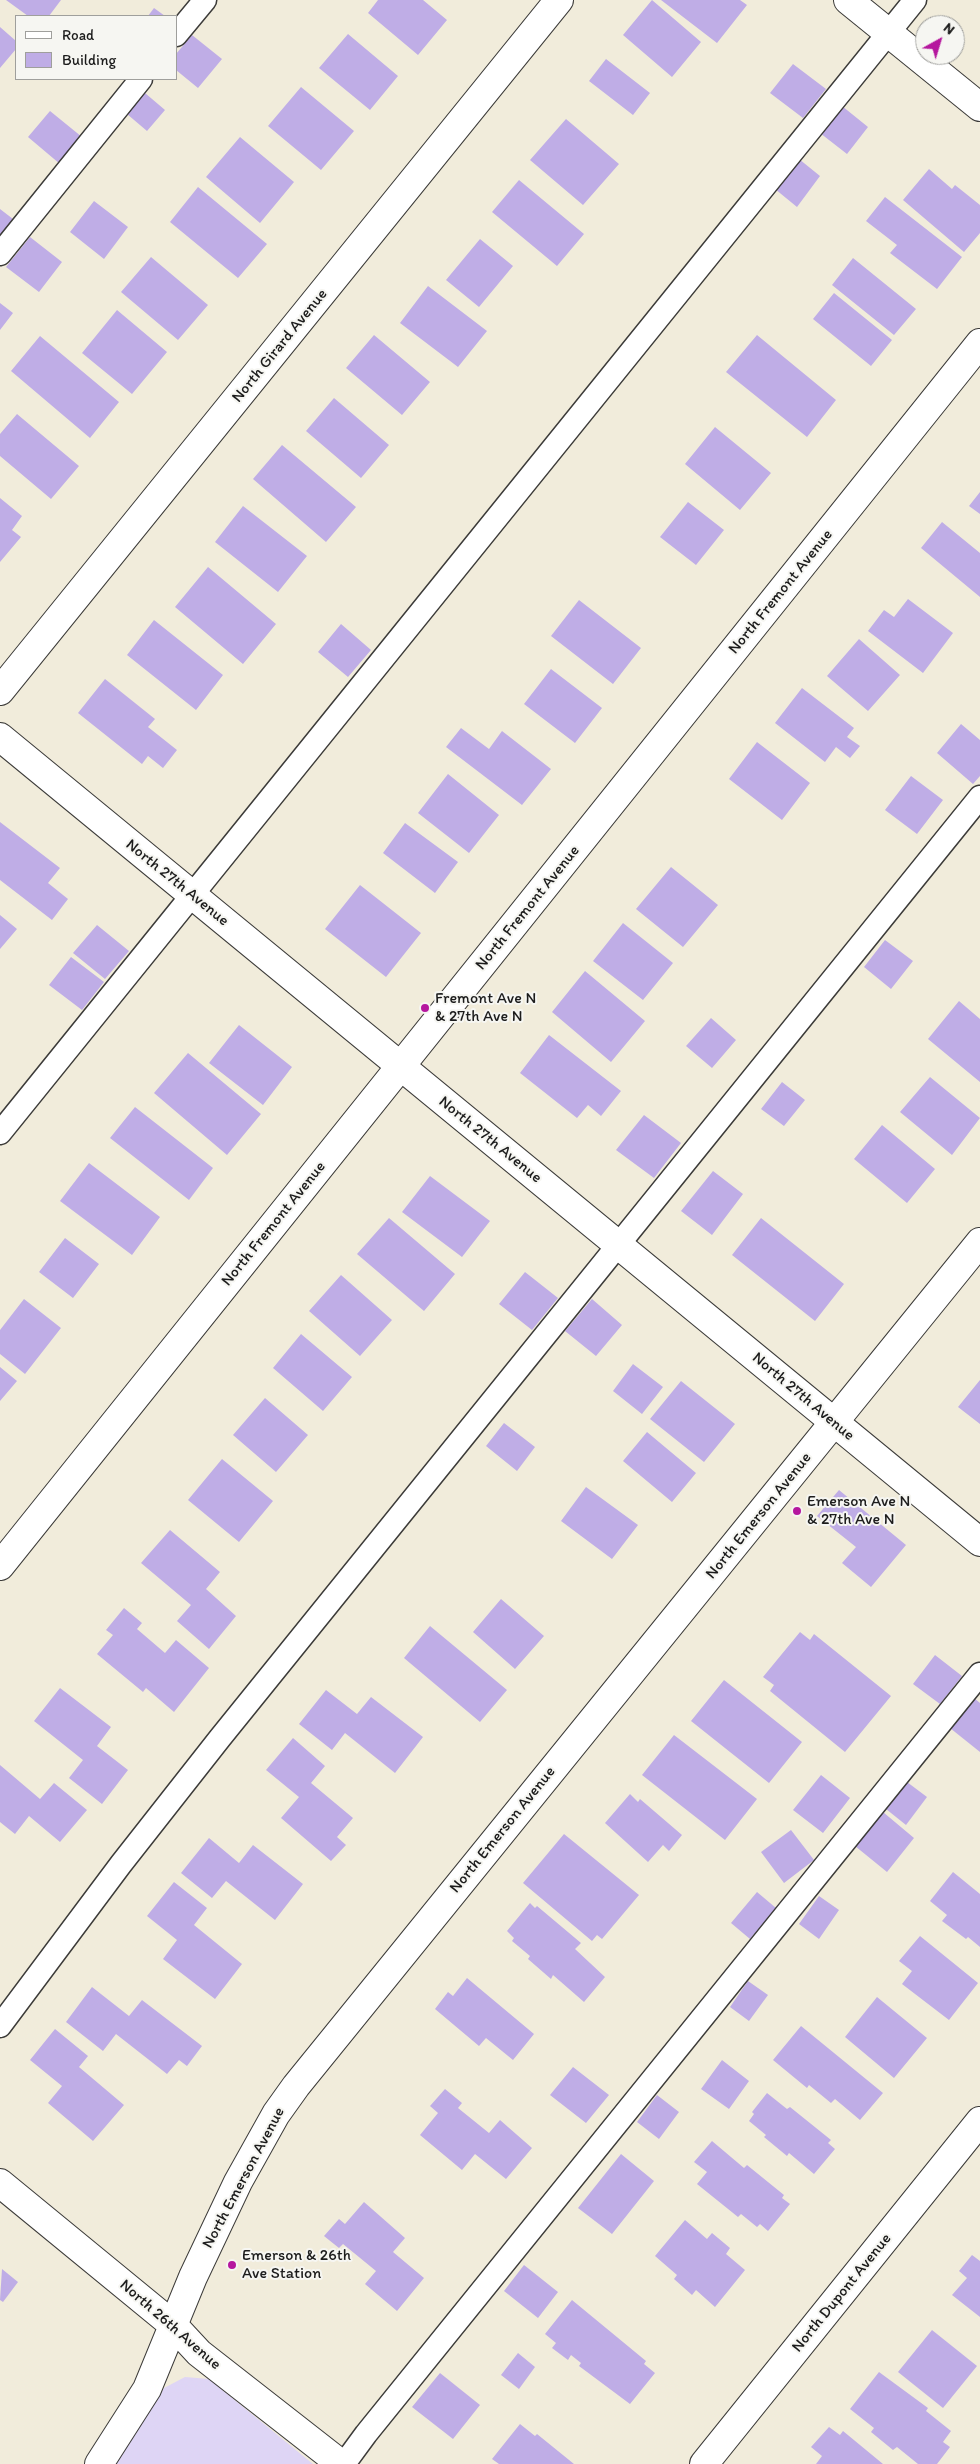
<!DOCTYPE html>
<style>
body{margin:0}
#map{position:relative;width:980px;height:2464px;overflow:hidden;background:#f1ecdb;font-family:Itim,sans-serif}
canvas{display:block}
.legend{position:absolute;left:15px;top:15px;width:162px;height:65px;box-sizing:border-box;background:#f6f6f2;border:1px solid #9f9f9c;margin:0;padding:6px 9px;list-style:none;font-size:15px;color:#1c1c1c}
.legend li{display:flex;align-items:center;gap:10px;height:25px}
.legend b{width:25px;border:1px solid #9f9f9c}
.north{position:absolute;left:915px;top:15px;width:50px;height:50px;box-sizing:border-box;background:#f6f6f2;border:1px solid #9f9f9c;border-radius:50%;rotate:39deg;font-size:14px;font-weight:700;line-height:20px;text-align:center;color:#1c1c1c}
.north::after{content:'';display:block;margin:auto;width:18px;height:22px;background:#b5179e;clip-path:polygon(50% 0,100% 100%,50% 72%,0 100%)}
</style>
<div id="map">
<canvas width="980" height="2464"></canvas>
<ul class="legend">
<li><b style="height:6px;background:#fff"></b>Road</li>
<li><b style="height:14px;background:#bfade6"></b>Building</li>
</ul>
<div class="north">N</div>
</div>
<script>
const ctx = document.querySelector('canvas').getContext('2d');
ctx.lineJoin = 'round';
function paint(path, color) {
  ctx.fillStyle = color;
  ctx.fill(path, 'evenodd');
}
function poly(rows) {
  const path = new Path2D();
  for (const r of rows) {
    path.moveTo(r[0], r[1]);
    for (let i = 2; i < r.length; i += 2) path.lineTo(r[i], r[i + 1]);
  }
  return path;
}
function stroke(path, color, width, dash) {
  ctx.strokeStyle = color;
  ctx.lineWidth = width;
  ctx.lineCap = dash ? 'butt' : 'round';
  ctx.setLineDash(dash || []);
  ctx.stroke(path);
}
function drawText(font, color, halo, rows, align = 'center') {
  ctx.font = font + ' Itim,sans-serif';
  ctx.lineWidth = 4;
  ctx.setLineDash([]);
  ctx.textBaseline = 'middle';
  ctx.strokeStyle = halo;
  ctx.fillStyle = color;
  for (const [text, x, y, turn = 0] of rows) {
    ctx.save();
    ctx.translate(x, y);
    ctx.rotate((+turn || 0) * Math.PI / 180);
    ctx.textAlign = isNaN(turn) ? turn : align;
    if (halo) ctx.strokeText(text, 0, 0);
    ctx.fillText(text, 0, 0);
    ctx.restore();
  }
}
paint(poly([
 [185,2377,209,2379,313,2464,113,2464,129,2444,164,2388]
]), '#ded5f5');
paint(poly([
 [6,0,61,0,49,16,28,16],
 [378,0,423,0,447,20,418,55,368,13],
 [652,0,701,42,672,77,623,35],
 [661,0,740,0,747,5,717,43],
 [154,8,165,16,148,16],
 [0,27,16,41,16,49,0,68],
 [348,34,398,76,370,110,319,68],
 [192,35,222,59,198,88,176,70,176,54],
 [606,59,650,93,633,115,589,81],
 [793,64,826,89,803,118,770,93],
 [301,87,354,131,321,170,268,126],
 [145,93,165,110,147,131,127,114],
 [842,106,868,127,847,154,820,133],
 [50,111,82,137,60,164,28,137],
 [566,119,619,164,583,205,530,160],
 [240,137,294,182,260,223,206,177],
 [799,159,820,176,797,207,775,189],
 [929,169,952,189,955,185,980,205,980,233,964,252,903,200],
 [519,180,584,234,557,266,492,212],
 [198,187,267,244,238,278,170,222],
 [885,197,962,257,937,289,890,253,897,245,866,221],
 [94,201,128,227,104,259,70,232],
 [0,209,13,219,0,235],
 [30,237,62,262,39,292,6,267],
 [480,239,513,266,479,307,446,280],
 [151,257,208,305,178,340,121,292],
 [853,258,916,309,894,335,832,285],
 [428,286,487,331,458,367,400,323],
 [834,293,892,340,871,366,813,319],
 [0,303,13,313,0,330],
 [117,310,167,352,132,394,82,353],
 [374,335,430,382,402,415,346,368],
 [757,335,836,400,807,437,726,372],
 [40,336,119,402,90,438,11,371],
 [334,398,389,445,361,478,306,431],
 [17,414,79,466,51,499,0,456,0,434],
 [715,427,771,473,740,510,685,464],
 [282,445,356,507,326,542,253,479],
 [980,492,980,514,969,506],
 [0,498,22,516,12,530,21,537,0,562],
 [688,502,724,530,696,565,660,537],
 [243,506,307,556,278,592,215,542],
 [942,522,980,553,980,597,921,548],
 [208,567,276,624,243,664,175,607],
 [908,599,953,633,923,673,868,631,884,610,894,617],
 [579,600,641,648,613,684,551,636],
 [154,620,223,675,196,710,127,655],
 [341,624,371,650,348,677,318,652],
 [859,639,900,675,868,711,827,676],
 [551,669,602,708,575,743,524,704],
 [105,679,155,719,148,727,177,750,163,768,148,756,142,764,78,713],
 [802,688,854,728,847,737,860,746,850,758,836,747,825,762,775,723],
 [961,724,980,740,980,776,973,784,937,753],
 [461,728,489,749,502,731,551,769,522,805,446,747],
 [757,742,810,783,782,820,729,779],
 [448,774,499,815,469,853,418,813],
 [911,776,943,800,917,834,885,810],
 [0,822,60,868,48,883,68,899,52,920,0,880],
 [405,823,458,862,435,893,383,853],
 [671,867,718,905,683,947,636,909],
 [360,885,421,933,386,977,325,929],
 [0,915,17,929,0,949],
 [623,923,673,963,643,1000,593,961],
 [97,925,129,951,105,979,73,953],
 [885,940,913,961,891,989,864,967],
 [71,957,104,982,82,1010,49,985],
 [585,971,645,1021,611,1062,552,1012],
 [959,1001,980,1019,980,1082,928,1039],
 [711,1018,736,1040,712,1068,686,1046],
 [239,1025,292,1067,263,1105,209,1063],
 [549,1035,621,1091,601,1116,588,1105,577,1118,520,1073],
 [188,1053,261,1114,227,1155,154,1093],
 [930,1077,980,1118,952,1155,900,1112],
 [782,1082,805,1100,784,1126,761,1109],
 [135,1107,213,1168,189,1200,110,1138],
 [644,1115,681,1143,654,1178,616,1150],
 [882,1125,935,1169,907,1203,854,1159],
 [89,1163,160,1217,132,1255,60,1201],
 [713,1171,743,1194,712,1235,681,1211],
 [430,1176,490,1221,462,1257,402,1212],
 [389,1218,455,1274,424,1311,357,1254],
 [761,1218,844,1284,815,1321,732,1255],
 [65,1238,99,1264,73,1298,39,1272],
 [525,1272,558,1298,532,1330,499,1304],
 [341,1275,392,1320,360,1356,309,1311],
 [24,1299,61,1328,25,1374,0,1354,0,1330],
 [592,1299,622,1325,596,1356,565,1331],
 [301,1334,352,1377,323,1411,273,1368],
 [633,1364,663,1387,642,1414,613,1391],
 [0,1367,17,1381,0,1401],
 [980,1380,980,1424,958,1407],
 [681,1381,735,1424,704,1462,650,1419],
 [265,1398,308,1435,276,1472,233,1435],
 [504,1423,535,1447,517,1471,486,1446],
 [647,1432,696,1473,672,1502,623,1461],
 [222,1459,273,1501,239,1542,188,1500],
 [586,1487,638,1525,612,1559,561,1521],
 [839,1490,906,1545,871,1587,842,1563,856,1547,817,1516],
 [170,1530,220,1572,206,1589,236,1616,209,1649,177,1621,191,1605,141,1563],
 [501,1599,544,1636,515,1669,473,1632],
 [124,1608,142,1623,137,1629,165,1653,176,1640,209,1668,174,1712,146,1688,143,1692,97,1654,113,1635,106,1630],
 [430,1626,507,1690,480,1722,404,1658],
 [800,1632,810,1640,814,1634,891,1696,845,1752,770,1691,774,1685,763,1677],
 [935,1655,962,1676,940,1704,913,1684],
 [724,1680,802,1742,769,1783,691,1721],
 [60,1688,111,1727,97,1746,128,1770,102,1804,69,1778,83,1760,34,1721],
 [326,1690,357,1714,371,1697,423,1737,395,1773,345,1733,332,1750,299,1724],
 [974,1698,980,1703,980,1752,950,1728],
 [674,1735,757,1799,725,1840,642,1775],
 [293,1738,325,1766,311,1783,353,1818,337,1837,346,1845,331,1861,281,1818,299,1797,266,1770],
 [0,1765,40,1799,54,1783,87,1810,60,1842,29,1816,15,1834,0,1822],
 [821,1775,850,1798,823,1833,793,1810],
 [907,1782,927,1797,906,1825,886,1809],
 [630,1794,638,1802,640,1799,682,1835,669,1851,663,1845,648,1862,605,1823],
 [883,1812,914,1838,887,1872,855,1846],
 [791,1830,814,1860,784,1883,761,1852],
 [564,1834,639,1895,602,1939,597,1935,592,1941,523,1883],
 [209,1838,239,1863,253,1845,303,1884,275,1920,226,1881,212,1898,181,1873],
 [953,1872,980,1894,980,1947,968,1937,966,1939,942,1921,947,1915,930,1901],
 [174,1882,207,1908,194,1925,242,1964,215,1999,163,1959,177,1940,147,1916],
 [757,1892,776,1908,750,1939,731,1923],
 [819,1896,839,1910,819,1939,799,1924],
 [530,1903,535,1908,537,1906,581,1943,575,1949,605,1977,584,2002,553,1975,551,1979,528,1959,530,1956,512,1941,514,1938,507,1931],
 [920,1936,978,1983,949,2020,902,1984,912,1971,899,1961],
 [467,1978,534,2034,513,2060,486,2038,479,2046,435,2009,448,1992,453,1996],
 [748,1981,768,1995,749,2021,730,2007],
 [92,1987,129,2016,142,2000,202,2046,187,2066,179,2060,167,2074,116,2034,103,2051,66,2022],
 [877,1997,927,2038,894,2078,845,2037],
 [801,2026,883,2093,860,2120,835,2099,831,2103,809,2085,807,2088,773,2060],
 [55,2029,88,2056,79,2067,124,2105,93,2141,48,2103,62,2086,30,2060],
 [722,2060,749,2081,729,2109,701,2089],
 [573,2067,609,2095,586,2123,550,2095],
 [445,2089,462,2103,458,2108,489,2133,500,2120,532,2148,506,2179,475,2154,462,2170,420,2135,438,2113,430,2106],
 [767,2093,787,2109,790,2107,831,2140,828,2143,835,2149,814,2174,789,2153,787,2156,764,2137,766,2135,749,2121,754,2114,752,2112],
 [657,2095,679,2112,659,2139,637,2122],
 [712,2141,744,2168,747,2165,784,2195,782,2198,790,2204,768,2231,760,2224,757,2227,741,2214,738,2217,697,2184,707,2172,694,2162],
 [621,2154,654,2181,612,2234,578,2208],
 [364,2202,405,2238,393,2252,424,2278,397,2311,365,2284,376,2271,343,2244,339,2248,324,2236,339,2219,345,2224],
 [685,2220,707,2239,712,2233,730,2248,726,2254,745,2270,715,2307,696,2290,692,2295,674,2279,677,2275,655,2256],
 [972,2255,980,2261,980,2317,952,2295,967,2278,959,2271],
 [524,2265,558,2292,538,2318,504,2291],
 [2,2269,18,2282,3,2302,0,2300],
 [572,2300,646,2361,644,2364,655,2373,630,2404,579,2366,581,2363,571,2355,568,2360,552,2348,556,2343,545,2334],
 [932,2330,977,2366,943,2408,898,2372],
 [518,2353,535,2367,519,2389,501,2375],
 [879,2372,928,2408,926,2411,951,2431,943,2442,950,2447,937,2464,918,2464,897,2447,893,2450,871,2432,874,2428,850,2409],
 [440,2373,480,2405,453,2439,412,2407],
 [520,2424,535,2436,537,2434,574,2464,499,2464,492,2459],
 [829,2427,840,2435,843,2431,883,2464,816,2464,822,2456,811,2447]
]), '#bfade6');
const service = poly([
 [176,35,205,0],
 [0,254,141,79],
 [0,1133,915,0],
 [0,2026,121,1864,220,1738,980,797],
 [344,2464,366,2434,980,1674]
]);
const minor = poly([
 [848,0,980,107],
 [0,691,559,0],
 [0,737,980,1542],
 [704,2464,980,2121]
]);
const tertiary = poly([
 [0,1566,980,343],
 [0,2183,173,2325,199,2353,341,2464],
 [99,2464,147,2389,193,2277,238,2182,276,2114,296,2086,980,1242]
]);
stroke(service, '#3c3b39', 25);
stroke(minor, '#3c3b39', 30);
stroke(tertiary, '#3c3b39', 30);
stroke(service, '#fff', 22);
stroke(minor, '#fff', 28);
stroke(tertiary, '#fff', 28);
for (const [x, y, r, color] of [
 [425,1008,5,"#b5179e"],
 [797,1511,5,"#b5179e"],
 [232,2265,5,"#b5179e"]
]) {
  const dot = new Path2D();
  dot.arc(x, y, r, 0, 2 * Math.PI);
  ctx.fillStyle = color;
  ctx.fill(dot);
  stroke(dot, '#f6f6f2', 2);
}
drawText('16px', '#1c1c1c', '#f6f6f2', [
 ["North Girard Avenue",280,346,-51],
 ["North Fremont Avenue",781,592,-51],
 ["North 27th Avenue",177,883,39],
 ["North Fremont Avenue",528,908,-51],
 ["North 27th Avenue",490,1140,39],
 ["North Fremont Avenue",274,1224,-51],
 ["North 27th Avenue",803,1397,40],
 ["North Emerson Avenue",759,1516,-51],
 ["North Emerson Avenue",503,1830,-51],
 ["North Emerson Avenue",244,2178,-62],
 ["North Dupont Avenue",842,2293,-51],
 ["North 26th Avenue",170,2325,41]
]);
drawText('16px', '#1c1c1c', '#f6f6f2', [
 ["Fremont Ave N",435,999],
 ["& 27th Ave N",435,1017],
 ["Emerson Ave N",807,1502],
 ["& 27th Ave N",807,1520],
 ["Emerson & 26th",242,2256],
 ["Ave Station",242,2274]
], 'left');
</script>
